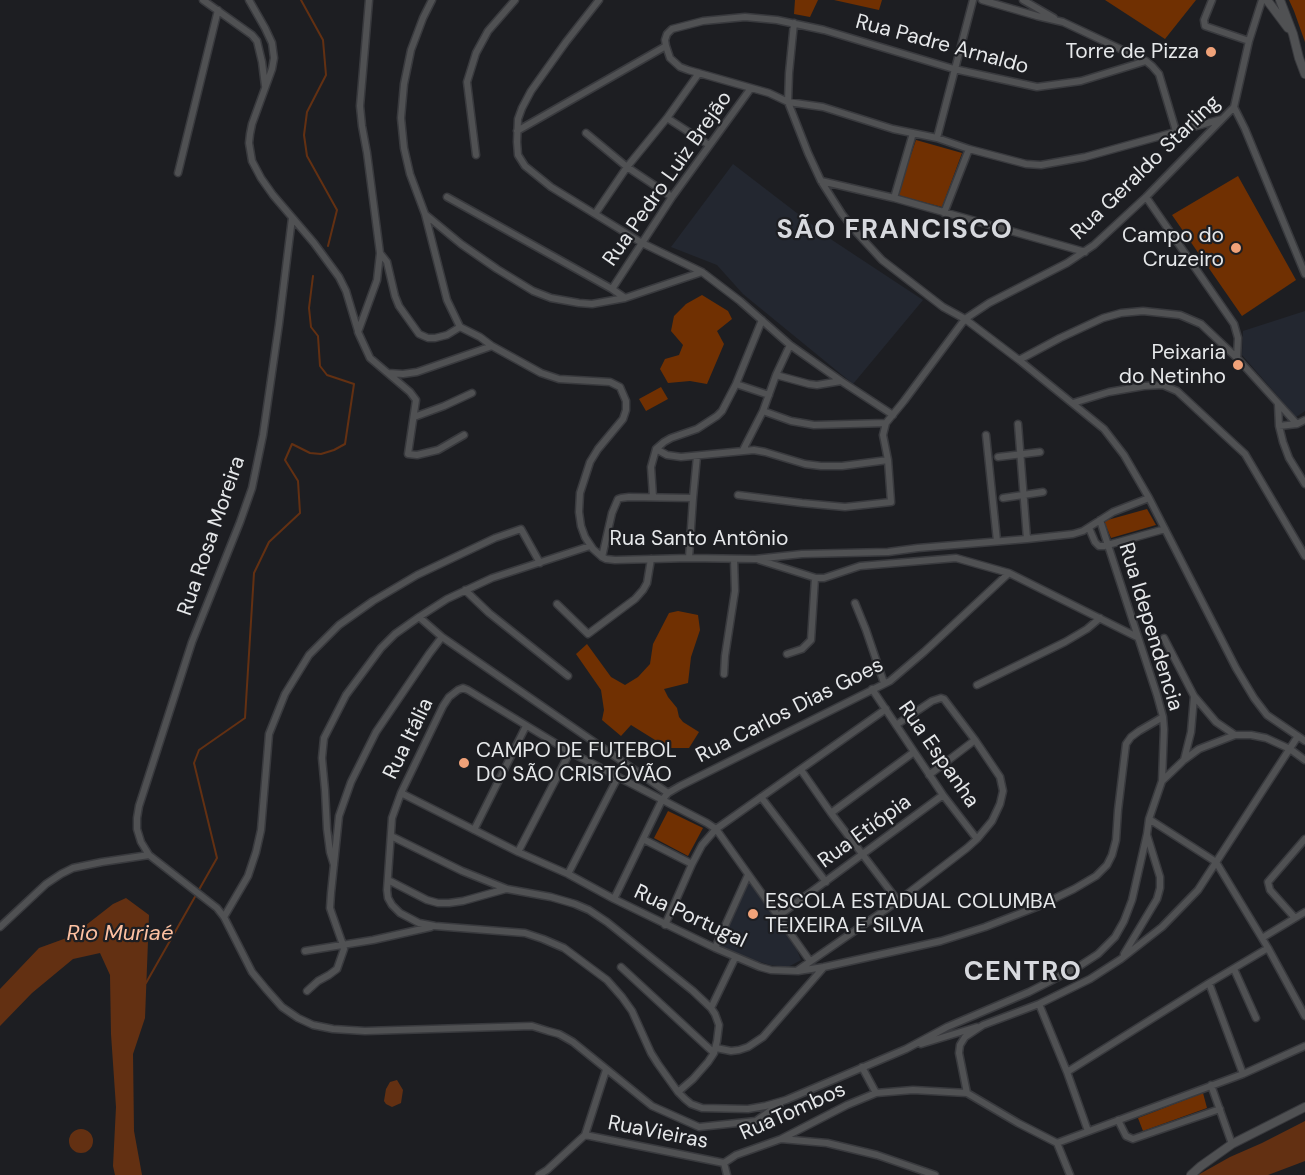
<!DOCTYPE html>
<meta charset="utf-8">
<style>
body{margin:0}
canvas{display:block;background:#1d1e22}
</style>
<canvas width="1305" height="1175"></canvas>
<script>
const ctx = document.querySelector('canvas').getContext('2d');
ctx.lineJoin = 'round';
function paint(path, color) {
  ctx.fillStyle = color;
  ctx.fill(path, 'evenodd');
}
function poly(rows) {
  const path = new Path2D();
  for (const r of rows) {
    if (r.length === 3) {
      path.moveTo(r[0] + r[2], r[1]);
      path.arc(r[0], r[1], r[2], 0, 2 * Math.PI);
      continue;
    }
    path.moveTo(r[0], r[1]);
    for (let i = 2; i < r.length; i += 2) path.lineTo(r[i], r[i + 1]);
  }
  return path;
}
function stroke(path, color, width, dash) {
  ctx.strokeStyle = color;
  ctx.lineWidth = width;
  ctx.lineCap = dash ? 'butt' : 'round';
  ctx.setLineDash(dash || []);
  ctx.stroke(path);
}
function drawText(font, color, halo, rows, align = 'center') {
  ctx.font = font + ' "DM Sans",sans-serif';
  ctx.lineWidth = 4.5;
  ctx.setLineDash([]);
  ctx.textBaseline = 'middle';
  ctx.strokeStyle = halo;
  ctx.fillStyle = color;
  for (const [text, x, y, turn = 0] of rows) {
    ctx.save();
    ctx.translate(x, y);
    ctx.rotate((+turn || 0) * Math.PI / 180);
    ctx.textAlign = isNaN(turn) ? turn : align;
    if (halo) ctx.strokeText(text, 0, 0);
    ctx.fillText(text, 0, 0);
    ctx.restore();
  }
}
paint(poly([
 [733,164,832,240,923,300,853,384,743,294,717,265,671,247],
 [1305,311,1305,411,1296,417,1242,355,1243,331],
 [749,882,797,950,801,960,788,967,770,965,751,959,720,946]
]), '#232730');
paint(poly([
 [795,0,818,0,810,17,794,14],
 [834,0,882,0,879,10],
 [1105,0,1196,0,1165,39],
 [1289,0,1305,0,1305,42,1294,11],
 [916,140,962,153,942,207,897,195],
 [1238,176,1296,280,1242,316,1172,215],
 [702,295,728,311,732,319,717,331,724,344,707,384,690,381,668,383,660,369,665,359,679,355,683,345,671,331,674,316,686,304],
 [661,387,668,399,646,411,639,399],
 [1147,509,1156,525,1111,538,1104,521],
 [678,611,698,615,700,630,691,657,688,683,664,689,668,697,677,708,679,717,683,722,699,732,689,748,668,748,631,725,621,736,602,720,604,710,601,690,576,654,587,644,611,677,625,685,638,677,650,664,653,644,669,613],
 [668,811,703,828,688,856,654,838],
 [1203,1093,1207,1108,1143,1131,1138,1118]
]), '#703002');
paint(poly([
 [126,898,149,915,145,1018,133,1054,134,1131,142,1175,115,1175,113,1166,116,1107,111,1034,110,975,100,953,73,959,32,993,0,1026,0,989,39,948,72,936,113,904],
 [397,1080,403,1090,401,1103,392,1107,386,1104,384,1101,386,1089,390,1082],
 [1305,1121,1305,1161,1268,1175,1198,1175,1230,1157,1262,1143],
 [81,1141,12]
]), '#633012');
stroke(poly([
 [301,0,323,40,326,75,307,112,304,135,307,156,337,210,328,246],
 [146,983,217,858,194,763,199,750,245,718,254,573,269,542,300,513,298,481,285,460,292,444,310,453,321,454,334,450,345,444,354,384,327,375,320,366,318,336,311,327,309,308,313,276]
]), '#633012', 2);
const minor = poly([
 [203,0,252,35,257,41,262,62,265,86],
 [249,0,265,28,272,43,274,58,272,69,252,124,250,134,249,143,252,161,261,178,273,195,314,243,339,277,346,291,358,331],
 [369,0,360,106,362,126,367,153,380,253,377,280,358,332,370,358,410,392,416,400,408,454,417,455,438,450,464,435],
 [432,0,423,18,411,50,404,84,401,118,404,148,410,174,425,214,447,300,460,327,480,337,492,346],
 [599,0,566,42,531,91,522,108,518,119,517,142,518,155,525,166,551,187,642,243,702,272,740,301,790,345,841,381,893,415],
 [982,0,1037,16,1063,22,1146,61,1152,66,1159,74,1176,131],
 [1023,0,1054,18],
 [1212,0,1204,20,1205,26,1249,41],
 [794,23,789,73,788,102,808,153,821,181,842,214,857,233,882,260,943,307,965,319,1019,360,1104,429,1124,455,1149,498,1236,668,1254,698,1267,715,1305,741],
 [1146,61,1081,81,1037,87,954,69,824,30,777,20,745,17,703,21,672,29,667,34,665,40,666,46,670,58,680,67,688,70,769,93,788,102,823,107,893,129,937,138,969,149,1026,164,1041,165,1085,157,1222,119],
 [1234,107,1245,129,1305,274],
 [667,118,709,145],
 [517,131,666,46],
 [586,133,627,167,672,197],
 [937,138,973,0],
 [476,155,467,82,476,53,488,31,515,0],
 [178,173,218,10],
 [821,181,894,198,1085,252],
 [447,197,612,289,625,298],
 [1146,197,1234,324,1238,338,1237,358],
 [894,198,913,133],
 [944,213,969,149],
 [595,214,627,167,667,118,699,73],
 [426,215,461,244,497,269,533,291,551,298,579,303,592,304,625,298,702,272],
 [292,218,279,324,263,435,252,488,240,522,192,642,139,806,137,818,137,829,141,842,149,855,217,908,224,917,252,972,266,989,282,1007,298,1018,313,1025,333,1029,365,1031,532,1026,548,1031,559,1034,573,1042,652,1106,699,1127,756,1121,780,1104],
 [380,253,387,262,395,296,399,306,419,334,428,338,435,338,447,335,460,327],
 [612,289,672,197,751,88],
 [1019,360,1060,338,1103,318,1121,313,1143,311,1180,315,1201,324,1237,358,1297,424],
 [388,373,403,374,417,372,492,346,541,373,559,379,610,382,620,387,626,401,626,410,623,419,598,449,590,462,580,493,579,512,581,526,585,537,593,549,602,557,606,559,615,560,689,558,755,559,802,554,888,552,918,548,1027,539,1073,534,1083,531,1113,512,1149,498],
 [776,375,809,384,817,385,841,381],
 [736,384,769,395],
 [1073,403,1109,392,1144,386,1163,385,1177,391,1245,454,1305,556],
 [1278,404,1279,426,1283,442,1289,458,1305,484],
 [763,411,791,421,814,425,886,423,904,401,965,319,989,303,1067,263,1094,245,1146,197,1234,107,1249,41,1262,0],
 [414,417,444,406,472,393],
 [1018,424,1027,539],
 [1279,426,1297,424,1305,420],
 [986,435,997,541],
 [656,449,667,455,681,457,754,450,765,452,805,464,821,466,842,466,888,460],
 [743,450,763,411,776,375,790,345],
 [998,457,1040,452],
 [738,495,802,503,845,507,891,502,888,460,883,435,886,423],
 [653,497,651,467,656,449,664,442,671,438,697,429,717,416,722,411,736,384,762,320],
 [1003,498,1043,492],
 [1089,528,1095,542,1099,546,1104,546,1165,529],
 [602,557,612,513,618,499,621,498,629,497,693,498],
 [689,558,693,498,697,456],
 [759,560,816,578,824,578,860,566,956,558,1009,573,1137,637],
 [465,590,489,613,568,676],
 [855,603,866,630,884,683],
 [557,604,588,634,635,599,643,590,647,583,651,559],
 [419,617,442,637,668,793],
 [1164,638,1194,696,1216,722,1235,735],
 [787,654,802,649,811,640,815,578],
 [724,674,725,656,735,591,734,559],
 [977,685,1065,642,1087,629,1100,618],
 [872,689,943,795,977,839],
 [886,709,716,829,707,823,570,752,468,690,463,688,458,690,449,697,443,706,401,793,392,818,387,890,388,898,392,905,400,913,419,923,435,926,525,933,543,939,564,948,607,980,622,997,632,1011,651,1053,658,1064,678,1092,685,1099,691,1104,702,1108,748,1109,765,1106,786,1100,906,1049,947,1027,1029,992,1078,967,1098,954,1115,937,1124,921,1132,900,1147,834,1149,819,1162,781,1164,729,1163,717,1157,695,1105,536,1100,520],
 [1184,760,1191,732,1194,697],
 [801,770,831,813,898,901],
 [929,775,975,740],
 [1162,781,1184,760,1199,749,1235,735,1251,735,1266,738,1290,749,1305,760],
 [401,793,518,852,568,874,614,899,715,948,760,967,771,970,798,971,824,967,941,941,985,927,1039,906,1074,889,1096,876,1107,865,1112,855,1116,840,1118,810,1126,744,1131,737,1139,731,1163,717],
 [761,797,826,882],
 [831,813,914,752],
 [1149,819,1216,862,1268,948,1305,1016],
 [474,830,526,726],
 [391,836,462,871,507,889,551,897,575,904,589,910,607,922,693,991,711,1008,715,1014,719,1025,717,1041,714,1053,708,1062,693,1079,678,1092],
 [643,839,692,864],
 [518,852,570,752],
 [334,865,330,852,327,829,325,790,322,758,324,738,346,695,381,648,395,634,419,617,447,599,492,578,590,546],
 [568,874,618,777],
 [388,880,427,900,438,903,449,903,463,901,506,889],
 [614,899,662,800,668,793,680,786,890,681,924,652,1009,573],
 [224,917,248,876,256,852,261,830,269,734,285,694,309,655,339,625,373,601,417,575,495,538,521,529,540,563],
 [777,917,943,795],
 [1295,918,1270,890,1268,882,1305,839],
 [665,925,692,864,702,845,716,829,810,961],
 [0,927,46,884,61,874,73,868,102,862,149,855],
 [1262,938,1305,912],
 [715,948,748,875],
 [305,951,373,940,431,927],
 [1124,954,1157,899,1160,888,1160,877,1147,835],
 [621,967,714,1053],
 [1234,969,1256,1018],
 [798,970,898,901,967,848,977,839,992,821,1000,804,1003,791,1000,777,975,740,944,699,941,698,932,701,896,725],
 [1209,983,1243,1074],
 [307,991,318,981,329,975,337,969,344,949,343,945,332,914,330,908,331,893,339,816,351,782,376,732,429,654,442,637],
 [1039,1004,1067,1072,1088,1131],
 [711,1008,735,958],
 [921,1044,977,1027],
 [716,1048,731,1051,739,1050,748,1047,763,1037,824,967],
 [862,1067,876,1093],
 [1067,1072,1209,983,1268,948],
 [1211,1085,1232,1144],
 [967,1093,959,1053,960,1045,965,1037,983,1025,1039,1004,1090,979,1121,959,1162,927,1198,890,1298,736],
 [1118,1120,1126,1136,1133,1139,1220,1109],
 [585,1135,724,1163],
 [781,1139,827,1143,877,1155,935,1175],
 [1057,1143,1243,1074,1305,1046],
 [1057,1143,1070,1175],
 [724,1163,736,1155,781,1139,847,1105,876,1093,913,1090,967,1093,1018,1123,1057,1143],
 [724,1163,727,1175],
 [539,1175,547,1170,585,1135,606,1070]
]);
const tertiary = poly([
 [1267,0,1288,28],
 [1280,0,1293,34,1299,58,1305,74],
 [1191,1175,1201,1166,1232,1144,1305,1107]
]);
stroke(minor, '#393a3e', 9);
stroke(tertiary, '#393a3e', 10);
stroke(minor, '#505153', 6);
stroke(tertiary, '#505153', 8);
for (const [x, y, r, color] of [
 [1211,52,6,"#f0a279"],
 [1236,248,6,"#f0a279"],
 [1238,365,6,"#f0a279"],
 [464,763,6,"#f0a279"],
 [753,914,6,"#f0a279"]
]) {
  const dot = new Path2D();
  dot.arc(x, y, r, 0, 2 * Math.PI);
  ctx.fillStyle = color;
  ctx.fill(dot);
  stroke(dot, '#1d1e22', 2);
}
drawText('21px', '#e6e8ea', '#1d1e22', [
 ["Rua Padre Arnaldo",942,45,15],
 ["Rua Geraldo Starling",1146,168,-44],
 ["Rua Pedro Luiz Brejão",668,179,-55],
 ["Rua Rosa Moreira",212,536,-71],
 ["Rua Santo Antônio",699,539],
 ["Rua Idependencia",1150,627,73],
 ["Rua Carlos Dias Goes",790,711,-27],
 ["Rua Itália",409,739,-64],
 ["Rua Espanha",938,755,55],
 ["Rua Etiópia",865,832,-36],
 ["Rua Portugal",690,917,25],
 ["RuaTombos",793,1112,-24],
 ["RuaVieiras",658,1133,11]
]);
drawText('21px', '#e6e8ea', '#1d1e22', [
 ["Torre de Pizza",1199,52],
 ["Campo do",1224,236],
 ["Cruzeiro",1224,260],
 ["Peixaria",1226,353],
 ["do Netinho",1226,377],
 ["CAMPO DE FUTEBOL",476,751,"left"],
 ["DO SÃO CRISTÓVÃO",476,775,"left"],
 ["ESCOLA ESTADUAL COLUMBA",765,902,"left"],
 ["TEIXEIRA E SILVA",765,926,"left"]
], 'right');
drawText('italic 22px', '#fdc1a2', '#1d1e22', [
 ["Rio Muriaé",120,934]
]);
ctx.letterSpacing = '1.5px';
drawText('bold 27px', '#d7d9de', '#1d1e22', [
 ["SÃO FRANCISCO",895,231],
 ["CENTRO",1023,973]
]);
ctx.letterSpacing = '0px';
</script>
